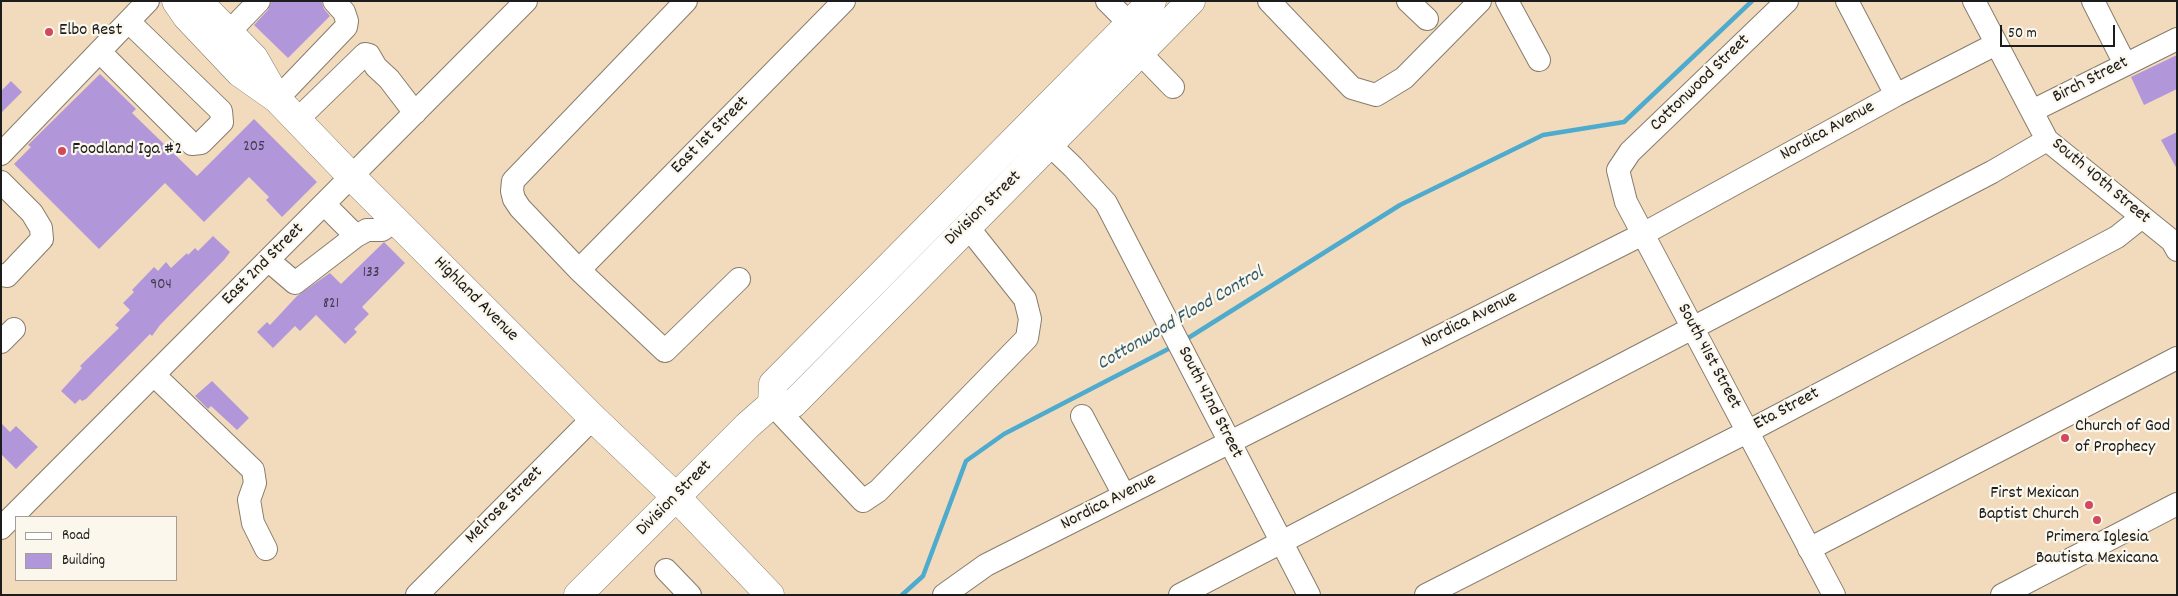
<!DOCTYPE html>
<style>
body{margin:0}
#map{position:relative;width:2178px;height:596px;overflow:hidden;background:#f2dbbc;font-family:Dekko,sans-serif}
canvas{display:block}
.frame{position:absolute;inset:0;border:2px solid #1c1c1c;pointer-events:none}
.legend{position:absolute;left:15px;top:516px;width:162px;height:65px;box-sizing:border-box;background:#fbf7ec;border:1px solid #a29f99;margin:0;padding:6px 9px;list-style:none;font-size:15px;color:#1c1c1c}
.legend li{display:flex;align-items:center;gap:10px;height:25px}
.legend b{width:25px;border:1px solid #a29f99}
.scale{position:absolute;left:2000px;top:25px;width:115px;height:22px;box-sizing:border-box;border:2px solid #1c1c1c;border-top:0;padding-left:6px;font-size:15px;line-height:18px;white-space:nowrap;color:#1c1c1c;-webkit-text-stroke:4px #fbf7ec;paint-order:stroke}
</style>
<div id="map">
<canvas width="2178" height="596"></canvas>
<div class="frame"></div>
<ul class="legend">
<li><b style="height:6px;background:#fff"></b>Road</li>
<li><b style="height:14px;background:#b196da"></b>Building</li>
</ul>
<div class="scale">50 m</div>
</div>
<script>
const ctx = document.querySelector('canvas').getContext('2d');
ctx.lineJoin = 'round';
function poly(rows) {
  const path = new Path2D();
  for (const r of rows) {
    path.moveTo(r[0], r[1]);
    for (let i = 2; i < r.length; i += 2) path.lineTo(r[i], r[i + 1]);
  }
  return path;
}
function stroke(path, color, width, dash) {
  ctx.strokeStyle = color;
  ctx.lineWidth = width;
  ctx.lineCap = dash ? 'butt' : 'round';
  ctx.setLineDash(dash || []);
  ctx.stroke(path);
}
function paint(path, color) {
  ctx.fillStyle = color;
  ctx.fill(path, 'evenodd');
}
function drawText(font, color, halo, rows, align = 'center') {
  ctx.font = font + ' Dekko,sans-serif';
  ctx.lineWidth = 4.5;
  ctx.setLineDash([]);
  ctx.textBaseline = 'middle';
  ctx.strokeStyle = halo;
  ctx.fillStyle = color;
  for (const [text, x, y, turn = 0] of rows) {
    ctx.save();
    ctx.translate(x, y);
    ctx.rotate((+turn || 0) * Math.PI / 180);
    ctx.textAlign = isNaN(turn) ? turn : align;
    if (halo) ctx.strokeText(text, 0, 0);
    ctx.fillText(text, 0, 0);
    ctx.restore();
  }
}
stroke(poly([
 [1185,340,1400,205,1543,135,1624,122,1752,1],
 [902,595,923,576,966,461,1004,434,1174,346]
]), '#4fabcd', 4.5);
paint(poly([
 [272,1,321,1,324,9,330,16,288,58,254,25,268,10],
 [2177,55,2177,89,2144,105,2131,77],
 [100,74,136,109,132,113,197,176,254,119,317,182,282,217,266,200,269,197,249,177,204,222,165,183,99,249,14,164,31,147,28,145],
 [11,81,22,92,1,113,1,91],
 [2177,132,2177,169,2161,140],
 [213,236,230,252,224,260,160,325,152,336,150,334,86,399,82,401,80,399,75,404,61,391,82,368,80,366,119,328,115,325,130,310,123,303,134,292,132,290,154,267,158,271,166,262,171,268,187,253,188,255,195,248,198,251],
 [384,242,405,263,362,307,369,314,354,329,357,332,345,344,316,315,300,331,295,326,273,348,257,332,267,322,270,325,297,296,330,273,341,284],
 [212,381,249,418,237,430,211,406,208,409,195,396],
 [1,423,10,432,16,426,38,447,16,469,1,454]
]), '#b196da');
const minor = poly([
 [686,1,513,181,512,191,514,199,520,208,579,270,665,351,739,279],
 [1107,1,1129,23],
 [1269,1,1352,88,1376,95,1404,78,1480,1],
 [1408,1,1427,19],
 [1507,1,1539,60],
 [1787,1,1630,152,1618,170,1626,202,1834,595],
 [1847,1,1896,95],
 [1974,1,2047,140,2172,241,2177,250],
 [2093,1,2125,64],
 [229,32,259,1],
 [100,52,192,144,201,143,222,122,221,111,129,22],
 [1139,52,1173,87],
 [277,99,346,27,347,21,344,12,334,1],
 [2032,111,2177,39],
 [297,120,365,54,369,55,376,67,389,79,415,113],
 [1050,145,1073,167,1106,203,1309,595],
 [1,154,148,1],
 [1,182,32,213,41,228,42,239,7,276,1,275],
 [324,204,356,236],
 [268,260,295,283,356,236,367,230,382,230,396,220],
 [579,270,844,1],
 [1,342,14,329],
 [154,375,253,470,255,483,249,500,253,523,266,549],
 [772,404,863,501,878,491,1027,338,1030,319,1025,299,967,226],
 [1082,416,1124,495],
 [1,528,526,1],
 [1809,549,2177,358],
 [666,570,690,595],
 [417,595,593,418],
 [944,595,986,565,1643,234,1896,95,1996,44],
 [1180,595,1992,172,2047,140],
 [1426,595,1747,432,2117,237,2142,217],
 [2002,595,2177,504]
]);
const major = poly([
 [176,1,187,17,240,73,277,99,352,177,593,418,677,498,770,595],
 [198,1,254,58,274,93],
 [772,404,773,384,1152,1],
 [578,595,747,426,772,404,793,404,1191,1]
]);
stroke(minor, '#877c6c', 24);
stroke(major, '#877c6c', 29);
stroke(minor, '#fff', 22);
stroke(major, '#fff', 28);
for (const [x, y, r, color] of [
 [49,32,5,"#d1495b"],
 [62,151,5,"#d1495b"],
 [2065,438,5,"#d1495b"],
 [2089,505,5,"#d1495b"],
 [2097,520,5,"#d1495b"]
]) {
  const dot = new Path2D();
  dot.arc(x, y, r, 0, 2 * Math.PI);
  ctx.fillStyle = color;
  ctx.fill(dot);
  stroke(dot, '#fbf7ec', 2);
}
drawText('15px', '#413a4c', null, [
 ["205",254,148],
 ["133",371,274],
 ["904",161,286],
 ["821",331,305]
]);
drawText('18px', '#1c1c1c', '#fbf7ec', [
 ["Elbo Rest",59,32],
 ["Foodland Iga #2",72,151],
 ["Church of God",2075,428],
 ["of Prophecy",2075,449],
 ["First Mexican",2079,495,"right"],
 ["Baptist Church",2079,516,"right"],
 ["Primera Iglesia",2097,539,"center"],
 ["Bautista Mexicana",2097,560,"center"]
], 'left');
drawText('18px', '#1c1c1c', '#fbf7ec', [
 ["Birch Street",2091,81,-27],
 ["Cottonwood Street",1701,84,-44],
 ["Nordica Avenue",1828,132,-29],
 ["East 1st Street",711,136,-45],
 ["South 40th Street",2100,182,40],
 ["Division Street",984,209,-44],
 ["East 2nd Street",264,265,-45],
 ["Highland Avenue",475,300,45],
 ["Nordica Avenue",1470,321,-27],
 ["South 41st Street",1708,357,62],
 ["South 42nd Street",1209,403,63],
 ["Eta Street",1787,410,-28],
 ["Division Street",675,499,-45],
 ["Nordica Avenue",1109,503,-27],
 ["Melrose Street",505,506,-45]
]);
drawText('italic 19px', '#335c6c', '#fbf7ec', [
 ["Cottonwood Flood Control",1181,320,-30]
]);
</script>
